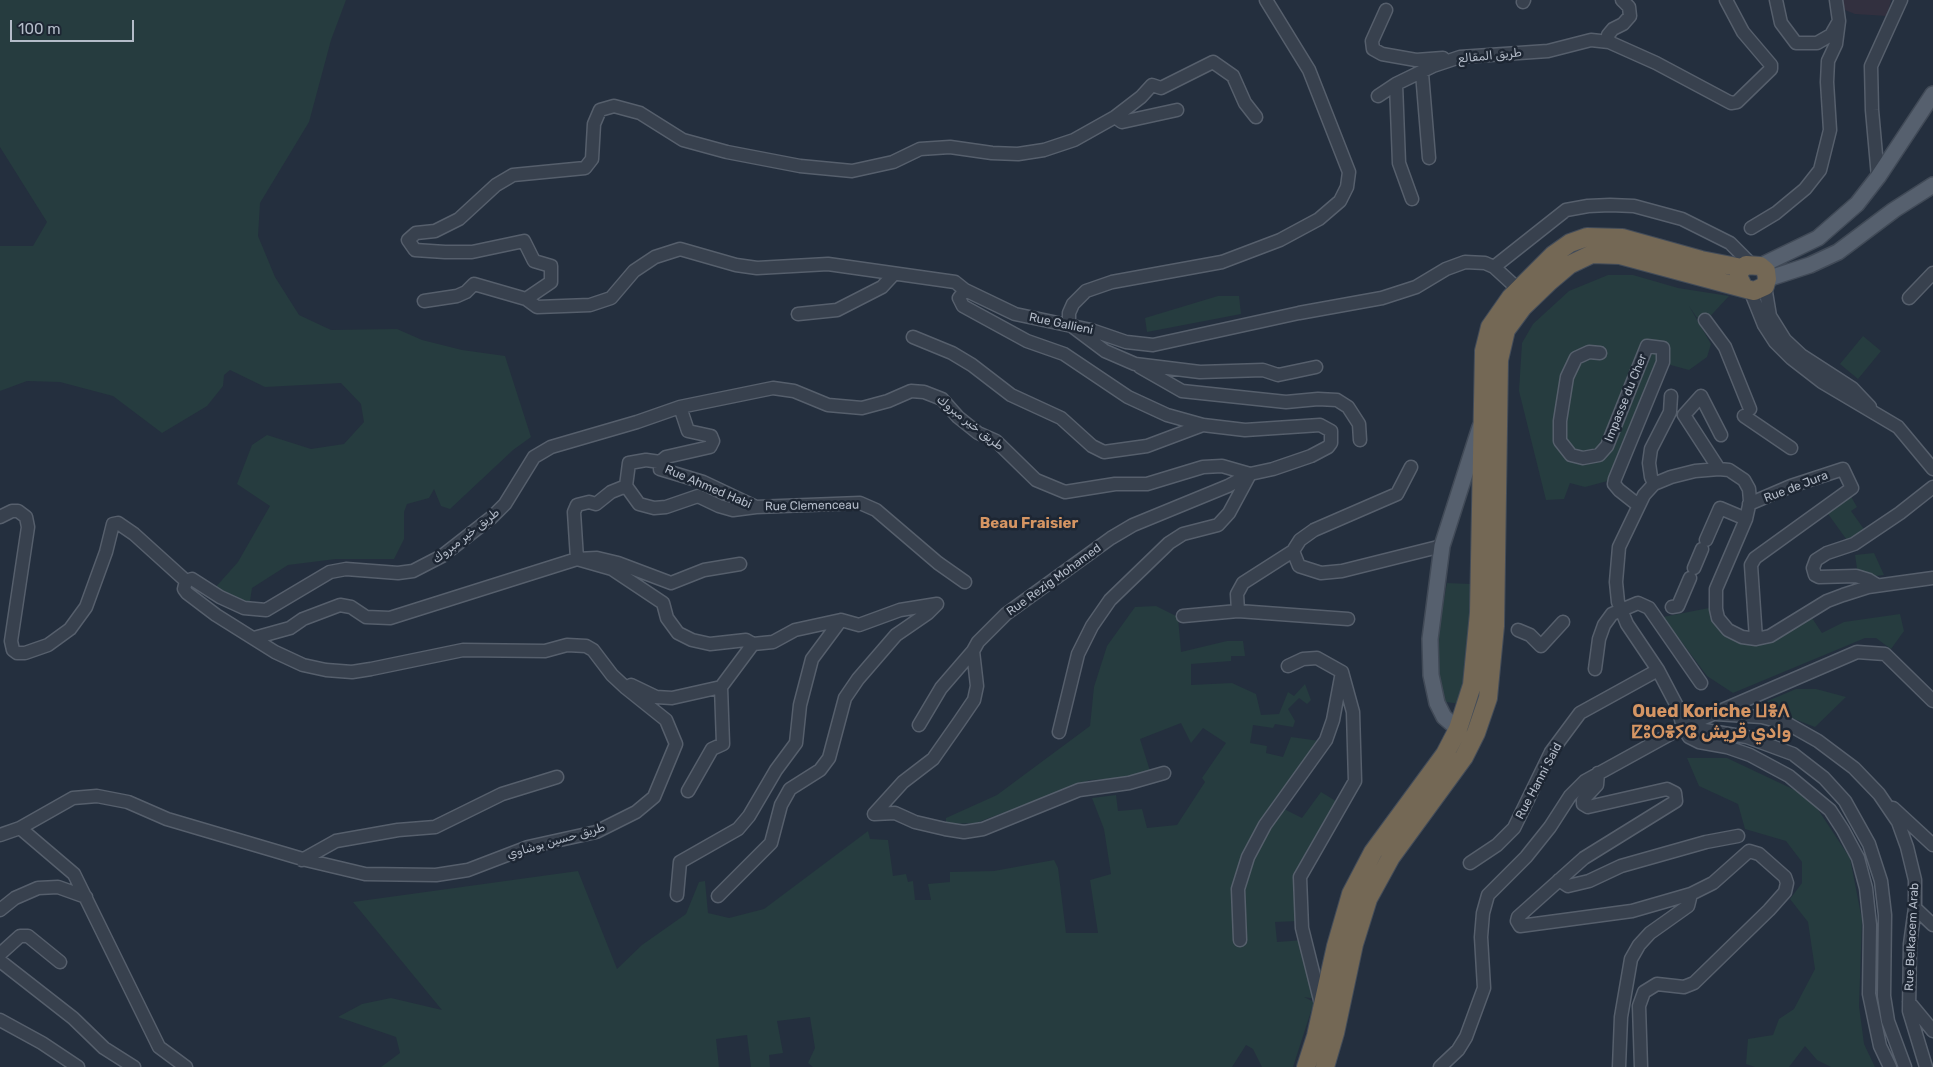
<!DOCTYPE html>
<meta charset="utf-8">
<style>
body{margin:0}
#map{position:relative;width:1933px;height:1067px;overflow:hidden;background:#242f3e;font-family:Rubik,sans-serif}
canvas{display:block}
.scale{position:absolute;left:10px;top:20px;width:124px;height:22px;box-sizing:border-box;border:2px solid #b4bcc9;border-top:0;padding-left:6px;font-size:15px;line-height:18px;white-space:nowrap;color:#b4bcc9;-webkit-text-stroke:4px #1d2633;paint-order:stroke}
</style>
<div id="map">
<canvas width="1933" height="1067"></canvas>
<div class="scale">100 m</div>
</div>
<script>
const ctx = document.querySelector('canvas').getContext('2d');
ctx.lineJoin = 'round';
function paint(path, color) {
  ctx.fillStyle = color;
  ctx.fill(path, 'evenodd');
}
function poly(rows) {
  const path = new Path2D();
  for (const r of rows) {
    path.moveTo(r[0], r[1]);
    for (let i = 2; i < r.length; i += 2) path.lineTo(r[i], r[i + 1]);
  }
  return path;
}
function stroke(path, color, width, dash) {
  ctx.strokeStyle = color;
  ctx.lineWidth = width;
  ctx.lineCap = dash ? 'butt' : 'round';
  ctx.setLineDash(dash || []);
  ctx.stroke(path);
}
function drawText(font, color, halo, rows, align = 'center') {
  ctx.font = font + ' Rubik,"Noto Naskh Arabic","Noto Sans Tifinagh",sans-serif';
  ctx.lineWidth = 5;
  ctx.setLineDash([]);
  ctx.textBaseline = 'middle';
  ctx.strokeStyle = halo;
  ctx.fillStyle = color;
  for (const [text, x, y, turn = 0] of rows) {
    ctx.save();
    ctx.translate(x, y);
    ctx.rotate((+turn || 0) * Math.PI / 180);
    ctx.textAlign = isNaN(turn) ? turn : align;
    if (halo) ctx.strokeText(text, 0, 0);
    ctx.fillText(text, 0, 0);
    ctx.restore();
  }
}
paint(poly([
 [1841,0,1891,0,1887,16,1855,14,1845,10]
]), '#32303f');
paint(poly([
 [0,0,346,0,331,40,309,122,260,203,258,236,275,277,299,315,331,330,397,329,422,340,462,350,505,356,531,437,513,450,450,509,441,506,434,489,429,498,407,504,404,512,404,539,394,559,336,559,288,565,252,588,250,601,241,605,214,589,238,562,270,506,237,484,252,445,267,435,311,449,344,444,364,422,361,404,341,383,265,387,230,370,224,375,223,386,207,406,162,433,113,396,60,382,27,381,0,391,0,246,33,246,47,222,0,147],
 [1608,275,1633,275,1678,288,1729,296,1702,325,1689,306,1711,344,1707,357,1689,370,1667,364,1615,479,1585,487,1570,483,1564,499,1546,500,1519,391,1522,343,1533,324,1569,291],
 [1218,296,1239,296,1241,314,1147,332,1145,318],
 [1863,336,1881,351,1858,379,1840,364],
 [1849,493,1857,507,1851,511,1866,532,1849,543,1826,511],
 [1874,553,1884,575,1868,577,1858,575,1855,555],
 [1447,583,1471,584,1468,663,1460,704,1440,701,1435,647],
 [1156,606,1178,617,1181,652,1227,641,1243,641,1245,656,1231,656,1231,661,1191,664,1191,685,1232,683,1256,694,1261,715,1279,714,1288,692,1294,696,1305,684,1311,700,1307,704,1299,698,1288,709,1295,721,1293,727,1275,724,1273,728,1253,725,1250,743,1267,746,1266,753,1283,757,1291,737,1320,741,1309,759,1272,803,1302,818,1321,792,1339,803,1300,883,1299,921,1275,922,1277,942,1304,940,1306,972,1317,991,1316,999,1304,997,1314,1002,1293,1067,1262,1067,1253,1049,1246,1045,1232,1067,813,1067,808,1063,815,1048,810,1017,777,1021,783,1053,769,1055,770,1067,751,1067,747,1035,716,1039,719,1067,381,1067,400,1053,396,1037,338,1017,362,1004,391,998,442,1010,353,902,578,871,617,969,642,945,686,914,699,882,705,881,708,913,729,918,764,909,868,831,870,839,888,840,893,876,906,874,908,882,913,881,915,900,931,900,928,884,950,882,950,872,994,871,1054,860,1058,868,1066,933,1098,933,1090,880,1111,874,1104,829,1092,798,1116,795,1118,811,1142,809,1147,828,1177,825,1205,782,1202,778,1226,743,1203,728,1191,743,1181,723,1140,739,1151,774,1134,778,1090,780,976,823,946,824,946,818,997,795,1090,726,1094,687,1107,646,1135,607],
 [1709,608,1718,624,1774,640,1812,618,1822,633,1844,622,1900,614,1904,631,1891,649,1876,638,1865,638,1733,693,1707,676,1663,617],
 [1796,689,1816,689,1846,697,1815,727,1758,705],
 [1687,758,1727,758,1799,792,1817,808,1850,858,1862,920,1859,1006,1864,1044,1875,1067,1831,1067,1817,1060,1805,1046,1789,1067,1755,1067,1746,1064,1748,1039,1773,1035,1779,1019,1794,1009,1815,969,1808,922,1790,899,1802,883,1802,862,1786,841,1745,829,1738,804,1699,786]
]), '#263c3f');
const minor = poly([
 [1266,0,1309,70,1349,172,1347,187,1340,201,1319,219,1280,240,1222,262,1112,282,1086,291,1073,304,1069,313,1069,324,1105,351,1135,364,1200,372,1263,370,1278,375,1316,367],
 [1622,0,1629,7,1630,16,1623,24,1613,29,1608,35,1609,42,1656,63,1731,103,1737,102,1771,69,1771,65,1743,32,1726,0],
 [1776,0,1781,23,1796,43,1817,43,1831,35,1839,21,1836,0],
 [1523,2,1524,0],
 [1386,10,1372,41,1373,49,1382,54,1416,60,1443,58],
 [1422,73,1429,158],
 [1396,84,1399,163,1412,199],
 [1378,96,1396,84,1433,66,1460,57,1548,51,1591,40,1609,42],
 [1115,117,1122,122,1177,110],
 [1878,177,1872,110,1871,66,1901,0],
 [1751,228,1776,213,1805,189,1820,170,1830,130,1827,82,1828,61,1836,44,1839,21],
 [1494,267,1566,210,1588,206,1610,205,1634,206,1682,219,1730,243,1752,265],
 [1765,286,1770,316,1785,340,1801,355,1852,388,1870,407],
 [1750,290,1764,325,1775,342,1791,358,1822,382,1898,427,1933,469],
 [1909,298,1933,273],
 [526,299,551,282,551,266,534,261,524,241,472,252,445,252,415,250,408,240,416,233,435,231,459,219,496,185,513,175,585,168,592,159,594,124,600,110,614,106,640,113,683,140,727,152,800,166,852,171,893,162,920,149,950,147,992,153,1018,154,1044,150,1074,140,1115,117,1141,97,1152,85,1161,88,1213,62,1233,76,1245,103,1256,117],
 [424,301,457,296,466,292,474,284,526,299,537,307,590,305,611,298,634,271,655,257,680,249,736,265,757,268,828,264,955,282,965,290,1015,314,1091,330,1126,342,1153,345,1299,313,1382,298,1416,287,1446,269,1465,262,1485,263,1494,267,1518,289],
 [798,314,837,310,882,287,894,274],
 [1705,320,1725,347,1750,409],
 [913,337,952,353,972,365,1011,395,1061,418,1092,446,1104,452,1147,446,1203,425],
 [1600,353,1589,352,1576,358,1567,377,1560,421,1560,441,1571,455,1583,458,1599,455,1607,446,1647,346,1663,348,1663,362,1615,479,1614,484,1619,490,1638,505],
 [1140,367,1182,391,1286,402,1318,399,1337,400,1348,407,1359,424,1360,440],
 [680,407,688,431,711,436,713,441,710,447,666,457,660,462,660,469,703,482,756,507],
 [1744,416,1791,448],
 [1411,467,1397,494,1314,530,1300,540,1293,551,1299,566,1321,573,1342,571,1442,546],
 [1719,469,1684,415,1701,396,1721,435],
 [1654,484,1651,477,1649,463,1651,449,1670,412,1671,396],
 [626,486,629,463,646,460,660,462],
 [1749,504,1791,486,1843,469,1852,488,1755,558,1751,565,1756,639],
 [0,517,12,511,18,511,26,517,28,527,11,641,13,650,17,653,25,653,48,645,70,629,86,607,106,552,113,524,118,523,134,534,186,581],
 [1706,540,1720,508,1746,519],
 [740,564,704,570,671,583,618,563,597,558,577,559,574,512,577,505,589,502,596,504,611,492,626,486,639,504,654,508,666,507,698,496,719,506,733,510,756,507,860,503,876,510,938,563,965,582],
 [1694,568,1702,549],
 [1877,585,1869,580,1856,576,1819,577,1815,575,1813,568,1816,560,1827,553,1854,544,1900,513,1933,487],
 [1672,607,1678,606,1690,578],
 [1238,611,1237,594,1243,583,1293,551],
 [1183,616,1238,611,1348,619],
 [1518,630,1530,635,1541,646,1563,622],
 [254,638,290,628,303,619,340,605,351,607,366,617,390,618,577,559,612,569,663,603,667,618,678,633,692,640,710,644,746,640,753,644],
 [1288,666,1303,659,1317,658,1342,672],
 [1595,669,1599,639,1604,625,1612,614,1638,603,1649,608,1701,683],
 [631,685,656,697,672,698,721,687],
 [1716,714,1762,717,1788,724,1818,741,1854,768,1879,794,1898,822,1907,847,1915,880,1915,908,1910,944,1909,1011,1926,1067],
 [919,725,941,688,973,651],
 [1686,727,1747,737,1793,754,1824,778,1845,801,1869,844,1881,881,1885,915,1884,996,1888,1021,1905,1067],
 [1059,732,1078,654,1092,626,1110,600,1169,543,1183,534,1218,525,1229,513,1249,476],
 [1164,773,1129,783,1079,790,983,829,964,832,945,829,915,822,895,813,874,814,903,782,933,759,959,722,974,700,977,686,973,651,978,642,1006,614,1111,538,1133,525,1228,486,1250,474],
 [1598,773,1597,785,1583,800,1583,804,1588,807,1667,789,1675,793,1676,801,1584,858,1518,917,1517,921,1520,926,1632,911,1691,894,1713,883,1749,851,1759,854,1785,877,1787,883,1785,892,1769,910,1694,983,1684,987,1657,984,1644,992,1639,1006,1641,1067],
 [688,791,712,749,723,744,721,687,753,644,773,642,795,630,841,620,859,625,900,610,937,604],
 [1893,808,1933,845],
 [20,828,74,874,159,1047,186,1067],
 [0,835,20,828,73,798,97,796,128,802,167,819,306,860,365,874,436,875,468,870,528,847,596,832,636,812,654,797,676,744,666,720,626,688,612,675,593,650,586,646,567,645,545,651,463,650,371,669,352,672,326,670,303,665,275,652,216,615,187,593,184,589,186,581,192,579,220,597,244,608,266,610,330,572,346,569,398,573,413,571,442,556,492,517,505,504,534,457,551,447,637,422,680,407,773,388,794,391,828,405,862,408,888,401,911,391,924,392,942,399,958,417,978,433,996,441,1036,480,1065,492,1115,484,1147,484,1203,467,1222,466,1250,474,1273,469,1311,456,1328,447,1331,443,1331,431,1320,425,1245,430,1203,425,1167,415,1128,397,1064,354,1027,341,963,306,959,298,965,290],
 [302,860,336,841,398,830,435,827,502,794,557,777],
 [1470,863,1497,845,1514,828,1551,752,1580,713,1658,670],
 [1559,880,1568,886,1589,881,1621,866,1706,842,1738,836],
 [677,895,680,862,738,829,749,816,776,770,796,743,800,705,812,659,841,620],
 [718,896,771,843,781,805,790,789,820,770,829,758,845,698,858,679,896,635,928,613,937,604],
 [1915,908,1933,925],
 [0,910,15,898,38,888,58,887,86,897],
 [1240,940,1238,889,1248,857,1265,825,1326,740,1333,720,1342,672,1353,712,1355,781,1300,877,1302,928,1321,1004],
 [0,954,20,936,28,936,60,962],
 [0,961,73,1018,104,1048,134,1067],
 [1909,1002,1933,1031],
 [0,1020,42,1043,78,1067],
 [1440,1067,1458,1050,1466,1037,1484,988,1481,937,1483,913,1488,895,1526,857,1550,827,1570,796,1585,781,1683,727,1857,652,1885,654,1933,701],
 [1619,1067,1621,1017,1631,959,1639,945,1650,933,1688,906,1691,894],
 [1890,1067,1880,1046,1869,994,1870,925,1866,888,1858,858,1843,830,1830,810,1789,776,1750,755,1727,747,1699,742,1689,737,1683,727,1678,708,1658,670,1627,624,1618,602,1616,582,1619,547,1644,495,1654,484,1671,477,1695,471,1719,469,1729,470,1744,480,1749,489,1750,501,1746,519,1716,589,1716,609,1718,618,1728,630,1742,637,1756,639,1770,636,1827,601,1843,595,1868,587,1933,578]
]);
const major = poly([
 [1760,266,1818,238,1857,204,1878,177,1933,94],
 [1767,279,1810,265,1838,252,1894,210,1933,185],
 [1458,729,1444,717,1437,703,1431,675,1430,639,1442,546,1480,427]
]);
const highway = poly([
 [1306,1067,1316,1036,1336,946,1351,894,1373,852,1445,754,1458,729,1472,685,1479,613,1484,351,1490,327,1511,297,1553,255,1570,243,1587,237,1622,238,1701,260,1742,268],
 [1325,1067,1335,1033,1354,944,1368,899,1391,857,1464,757,1476,733,1488,698,1495,626,1499,360,1506,330,1523,307,1550,281,1569,265,1592,254,1620,255,1754,291,1765,286,1767,279,1766,271,1760,266,1746,265,1739,272,1739,278,1743,286]
]);
stroke(minor, '#565f6c', 15);
stroke(major, '#414a57', 18);
stroke(highway, '#434c59', 20);
stroke(minor, '#38414e', 12);
stroke(major, '#56606e', 15);
stroke(highway, '#746855', 18);
drawText('12px', '#b4bcc9', '#1d2633', [
 ["طريق المقالع",1490,56,-6],
 ["Rue Gallieni",1061,324,12],
 ["Impasse du Cher",1626,398,-68],
 ["طريق خير مبروك",970,423,38],
 ["Rue Ahmed Habi",708,487,23],
 ["Rue de Jura",1796,487,-21],
 ["Rue Clemenceau",812,506,-1],
 ["طريق خير مبروك",466,536,-38],
 ["Rue Rezig Mohamed",1054,580,-36],
 ["Rue Hanni Said",1539,781,-62],
 ["طريق حسين بوشاوي",556,841,-16],
 ["Rue Belkacem Arab",1912,937,-87]
]);
drawText('bold 15px', '#d59563', '#1d2633', [
 ["Beau Fraisier",1029,524]
]);
drawText('bold 18px', '#d59563', '#1d2633', [
 ["Oued Koriche ⵡⴻⴷ",1711,712],
 ["ⵇⵓⵔⴻⵢⵛ وادي قريش",1711,733]
]);
</script>
